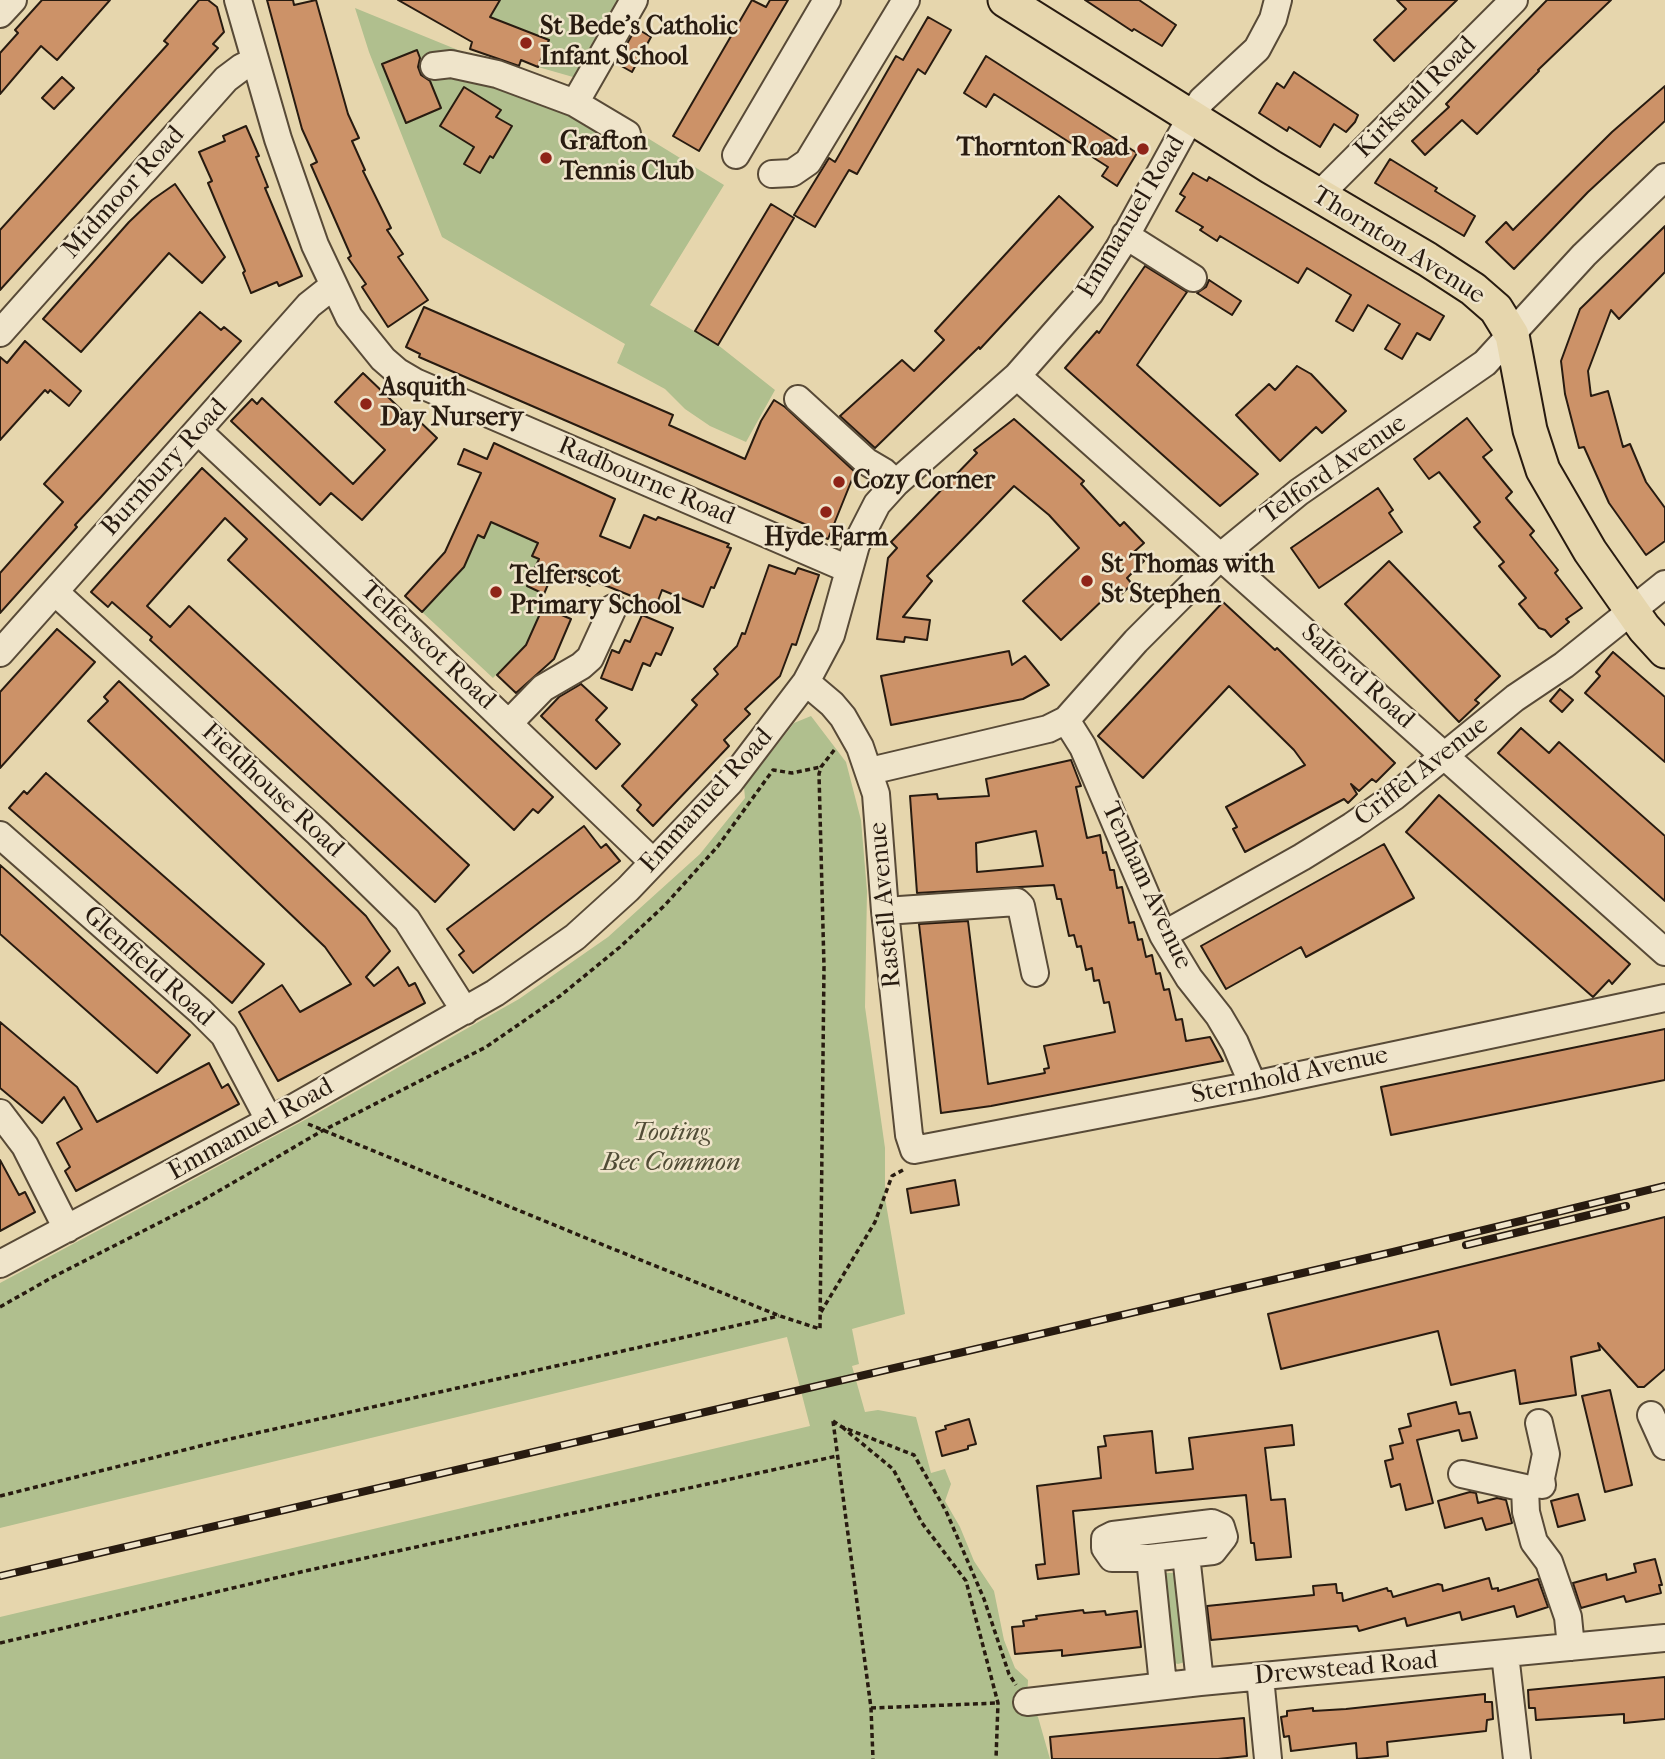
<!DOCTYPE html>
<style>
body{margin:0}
canvas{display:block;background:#e6d6ad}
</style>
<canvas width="1665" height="1759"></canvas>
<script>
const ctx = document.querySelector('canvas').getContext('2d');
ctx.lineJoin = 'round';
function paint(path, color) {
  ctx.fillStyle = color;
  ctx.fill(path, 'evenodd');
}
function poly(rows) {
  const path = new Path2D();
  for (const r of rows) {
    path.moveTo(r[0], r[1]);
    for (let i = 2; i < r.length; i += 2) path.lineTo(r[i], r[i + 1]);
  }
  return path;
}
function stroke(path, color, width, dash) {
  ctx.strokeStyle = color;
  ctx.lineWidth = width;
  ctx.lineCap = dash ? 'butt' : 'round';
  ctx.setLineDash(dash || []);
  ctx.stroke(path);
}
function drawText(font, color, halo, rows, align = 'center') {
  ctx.font = font + ' "IM FELL French Canon",serif';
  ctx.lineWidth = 5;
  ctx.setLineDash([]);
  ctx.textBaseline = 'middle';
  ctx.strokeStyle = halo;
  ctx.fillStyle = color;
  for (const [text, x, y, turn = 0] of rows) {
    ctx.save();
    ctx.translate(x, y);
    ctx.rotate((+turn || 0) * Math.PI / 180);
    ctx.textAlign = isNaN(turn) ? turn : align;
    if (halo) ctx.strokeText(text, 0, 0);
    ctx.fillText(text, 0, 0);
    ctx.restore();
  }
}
paint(poly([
 [500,0,634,0,587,81,538,67,549,40,490,17],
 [355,8,529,79,571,91,724,185,650,305,718,345,775,390,746,442,710,426,685,409,665,389,617,363,625,344,442,237,369,52],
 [491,522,538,543,532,555,539,559,544,594,543,607,521,655,516,655,493,678,422,612,458,573,466,563,478,535,484,538],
 [811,716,846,762,861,820,867,891,865,1007,885,1148,885,1198,905,1314,852,1329,859,1364,852,1366,865,1412,878,1410,916,1417,931,1473,945,1469,951,1484,945,1501,960,1527,974,1561,994,1591,1004,1640,1015,1668,1028,1680,1027,1702,1038,1717,1050,1759,0,1759,0,1617,810,1426,787,1337,0,1528,0,1283,316,1114,519,999,608,937,700,854,745,798,744,787,794,723],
 [1166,1573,1174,1573,1186,1657,1185,1662,1178,1664,1170,1662,1159,1578]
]), '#b0bf8e');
const building = poly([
 [42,0,110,0,57,60,41,46,0,94,0,53,18,33,15,30,42,0],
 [199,0,208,0,217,7,224,32,213,44,218,48,0,290,0,230,168,44,164,41,199,0],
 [267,0,293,0,294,5,316,0,348,114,359,138,352,141,365,170,363,171,391,228,387,230,403,254,398,257,428,300,388,327,362,287,366,284,348,258,351,256,311,165,317,162,302,129,267,0],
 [398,0,500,0,490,17,549,40,538,67,521,60,519,66,470,49,472,42,398,0],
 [752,0,766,7,770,0,788,0,699,151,673,136,752,0],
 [1085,0,1139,0,1176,25,1162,46,1134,29,1132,31,1085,0],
 [1397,0,1457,0,1394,61,1374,40,1406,9,1397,0],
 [1547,0,1611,0,1538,70,1539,71,1477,134,1462,120,1425,155,1412,141,1449,107,1446,104,1547,0],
 [928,17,951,30,925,74,918,69,857,174,849,170,815,227,794,215,829,158,835,162,896,56,903,60,928,17],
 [636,28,651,37,632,72,616,63,636,28],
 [417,50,420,58,418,67,421,75,430,81,441,108,406,123,382,64,417,50],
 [986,56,1137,153,1117,186,1102,176,1108,167,994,94,986,107,964,93,986,56],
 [1294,72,1358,115,1355,122,1346,132,1334,124,1320,147,1289,127,1287,131,1259,113,1277,83,1284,88,1294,72],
 [62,77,74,88,54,109,42,98,62,77],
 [1665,86,1665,121,1588,192,1514,269,1486,242,1506,222,1513,230,1612,132,1665,86],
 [464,87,501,110,496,117,512,126,493,158,490,156,480,173,464,164,474,147,440,126,464,87],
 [246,126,259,156,256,157,268,187,265,188,302,276,279,286,277,282,251,293,243,273,245,271,208,183,212,181,199,152,225,141,223,136,246,126],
 [1390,159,1437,188,1435,191,1475,216,1464,236,1375,183,1390,159],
 [1193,173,1207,181,1209,177,1444,316,1430,340,1417,333,1402,359,1385,349,1400,324,1368,305,1353,331,1336,321,1351,295,1307,268,1298,283,1220,236,1217,241,1200,230,1203,227,1176,211,1185,197,1180,194,1193,173],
 [175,184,225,257,202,283,169,253,81,352,43,319,129,222,152,200,175,184],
 [1059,196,1093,227,980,349,979,347,875,448,840,416,902,360,914,371,944,340,935,331,1059,196],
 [771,204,794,218,718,345,695,331,771,204],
 [1665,226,1665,272,1619,319,1611,310,1588,371,1591,396,1608,391,1623,447,1630,444,1646,482,1665,508,1665,541,1646,555,1609,503,1584,447,1579,448,1565,394,1561,361,1580,309,1665,226],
 [1145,266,1187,292,1137,365,1258,474,1220,506,1065,368,1097,331,1099,333,1145,266],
 [1209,280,1241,301,1232,315,1197,293,1206,287,1209,280],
 [424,307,673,415,669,425,745,459,761,421,774,400,785,407,855,472,828,539,807,531,809,526,419,357,420,354,406,347,424,307],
 [200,312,221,330,224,327,241,341,101,497,75,525,77,527,0,613,0,573,63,502,44,484,200,312],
 [25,341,81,391,69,406,50,390,48,393,45,390,0,440,0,357,7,363,25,341],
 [1297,366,1311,374,1346,411,1322,433,1316,427,1280,461,1236,415,1269,384,1275,390,1297,366],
 [363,373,414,422,417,419,437,438,362,520,331,493,320,505,231,421,252,399,257,404,262,398,353,484,385,450,335,402,363,373],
 [1467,418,1492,450,1483,457,1512,492,1506,498,1534,531,1530,535,1558,570,1555,573,1582,608,1566,619,1569,622,1551,637,1545,630,1539,628,1519,604,1526,598,1499,566,1504,562,1474,527,1480,522,1439,472,1429,479,1414,459,1467,418],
 [1014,419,1084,481,1081,484,1120,526,1124,522,1144,543,1135,551,1144,561,1127,578,1132,584,1114,601,1108,595,1061,640,1023,601,1079,548,1049,515,1014,486,927,576,932,581,903,617,930,620,927,640,905,637,904,642,877,639,888,558,897,548,891,542,977,453,974,450,1014,419],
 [494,443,615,499,600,536,630,548,644,515,656,520,658,517,729,544,727,547,731,548,714,588,711,587,703,607,662,590,656,606,592,580,590,586,554,570,544,594,527,586,539,559,532,556,538,543,491,522,484,538,478,535,464,567,422,612,405,596,445,552,481,473,458,464,464,449,487,459,494,443],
 [202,468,553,797,538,813,533,809,514,830,228,560,247,539,225,518,147,606,170,627,189,606,469,865,435,902,150,640,152,637,112,602,108,607,91,592,202,468],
 [1378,488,1393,510,1389,513,1402,532,1319,588,1291,548,1378,488],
 [1389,561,1500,676,1475,700,1479,703,1459,722,1345,604,1389,561],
 [769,565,795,574,798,568,819,575,796,645,792,644,780,676,745,709,750,714,724,740,729,746,653,826,637,810,641,805,622,786,697,705,692,700,718,674,714,669,737,646,742,633,745,634,769,565],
 [1223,602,1275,650,1277,648,1395,763,1376,782,1372,779,1359,791,1351,784,1357,794,1348,803,1344,799,1245,852,1233,829,1237,827,1226,807,1305,765,1294,750,1229,686,1143,778,1098,736,1223,602],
 [543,607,571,619,554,659,516,693,497,675,526,645,543,607],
 [642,615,673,628,661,655,656,653,650,666,643,663,632,690,601,678,612,650,619,653,625,640,630,642,642,615],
 [57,629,95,662,0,768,0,692,57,629],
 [1009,651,1012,665,1025,656,1049,685,1023,699,891,725,881,676,1009,651],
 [1613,652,1665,697,1665,762,1585,693,1600,676,1596,672,1613,652],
 [119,681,366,916,390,951,366,977,374,986,398,967,409,986,415,983,425,1003,278,1081,239,1012,282,985,300,1012,351,984,325,947,88,721,108,701,104,697,119,681],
 [581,684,607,708,596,720,620,744,596,769,541,716,559,697,581,684],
 [1560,689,1573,700,1562,712,1550,701,1560,689],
 [1521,728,1549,753,1559,742,1665,836,1665,901,1498,753,1521,728],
 [1071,760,1081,786,1076,787,1087,838,1100,835,1103,853,1106,852,1110,870,1114,870,1117,888,1122,887,1129,923,1134,922,1138,940,1142,939,1146,957,1152,955,1156,974,1160,973,1164,990,1169,989,1176,1020,1182,1019,1186,1041,1210,1037,1223,1061,991,1106,941,1113,919,924,968,921,988,1084,1045,1073,1044,1069,1049,1068,1044,1046,1115,1032,1109,1002,1104,1003,1099,980,1094,981,1092,968,1086,970,1081,946,1077,947,1074,935,1069,936,1061,899,1057,899,1054,885,917,893,910,796,937,794,938,799,989,796,986,779,1071,760],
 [1036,831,1043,866,977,872,976,843,1036,831],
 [46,773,264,964,232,1003,9,808,24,791,27,794,46,773],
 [1439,795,1630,964,1612,984,1609,980,1593,997,1406,832,1439,795],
 [584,826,601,848,606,844,620,861,473,973,459,955,464,951,447,929,584,826],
 [1384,844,1414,898,1306,957,1301,947,1226,989,1201,946,1384,844],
 [0,865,190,1035,157,1073,0,934,0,865],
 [0,1022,77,1087,97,1122,209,1063,222,1088,228,1084,239,1104,76,1191,65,1171,70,1167,57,1143,82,1129,64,1097,42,1123,0,1088,0,1022],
 [1665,1029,1665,1080,1391,1135,1381,1087,1665,1029],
 [0,1160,19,1195,25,1192,35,1212,0,1231,0,1160],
 [955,1180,959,1205,911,1213,907,1189,955,1180],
 [1665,1217,1665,1369,1644,1387,1638,1387,1598,1343,1600,1350,1571,1357,1576,1395,1520,1404,1515,1370,1451,1385,1438,1331,1281,1369,1268,1314,1665,1217],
 [1610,1390,1632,1485,1605,1492,1582,1396,1610,1390],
 [1456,1402,1459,1414,1470,1412,1477,1438,1462,1441,1459,1430,1417,1440,1433,1503,1406,1510,1400,1484,1391,1487,1385,1461,1393,1459,1390,1446,1403,1443,1399,1429,1411,1426,1408,1414,1456,1402],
 [969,1419,976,1444,968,1446,968,1449,942,1456,936,1432,946,1429,945,1426,969,1419],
 [1292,1425,1294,1445,1265,1448,1271,1500,1285,1499,1291,1557,1256,1560,1254,1543,1251,1543,1246,1495,1073,1511,1079,1574,1038,1579,1036,1565,1045,1564,1037,1486,1101,1478,1098,1447,1106,1446,1104,1436,1152,1431,1156,1473,1193,1469,1189,1438,1292,1425],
 [1470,1492,1476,1493,1478,1503,1497,1498,1506,1500,1512,1523,1486,1530,1482,1518,1445,1528,1438,1501,1470,1492],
 [1578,1494,1585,1520,1558,1527,1551,1501,1578,1494],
 [1655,1559,1662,1585,1659,1585,1661,1593,1626,1602,1624,1596,1581,1608,1573,1583,1606,1574,1607,1580,1636,1572,1634,1564,1655,1559],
 [1489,1578,1492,1589,1498,1588,1498,1591,1538,1579,1548,1607,1517,1617,1514,1606,1462,1620,1460,1612,1407,1626,1405,1618,1359,1631,1357,1626,1211,1640,1207,1606,1314,1595,1313,1586,1336,1584,1337,1593,1342,1593,1343,1601,1387,1588,1388,1591,1391,1591,1393,1597,1438,1584,1442,1585,1443,1591,1489,1578],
 [1083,1610,1084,1613,1105,1611,1106,1615,1137,1611,1141,1647,1062,1656,1062,1650,1015,1654,1012,1627,1024,1626,1023,1621,1037,1619,1036,1616,1083,1610],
 [1665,1677,1665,1719,1624,1723,1624,1714,1536,1720,1535,1708,1529,1708,1528,1690,1665,1677],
 [1485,1694,1485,1702,1492,1702,1493,1719,1487,1720,1486,1731,1387,1742,1388,1756,1357,1759,1356,1743,1291,1751,1289,1736,1284,1737,1281,1717,1287,1716,1287,1711,1313,1708,1313,1711,1346,1709,1485,1694],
 [1244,1718,1247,1756,1218,1759,1052,1759,1050,1737,1244,1718]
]);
paint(building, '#cc9268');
stroke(building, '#281b10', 2);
const minor = poly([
 [238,0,278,139,315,245,349,317,383,359,398,372,415,382,848,569],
 [0,14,13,0],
 [434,66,451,64,497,74,575,103,634,0],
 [575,103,627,134],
 [736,155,827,0],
 [772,174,792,173,808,162,906,0],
 [1321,197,1326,188,1514,0],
 [1125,235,1193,278],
 [0,333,226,79,242,67,255,61],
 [1017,376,1665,952],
 [798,399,867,462,884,472,896,483],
 [198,431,418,637,653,862],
 [55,592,318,833,407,920,465,1011],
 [0,653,309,305,333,286],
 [806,682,832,704,843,717,860,747,876,794,885,911,909,1135,914,1150,1253,1085,1665,998],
 [1066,720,1083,747,1163,935,1189,978,1219,1016,1235,1043,1253,1085],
 [509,723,543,688,581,666,590,658,613,608],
 [870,771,1048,729,1066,720,1136,641,1221,556,1299,492,1485,363,1584,255,1665,177],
 [0,835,200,1011,224,1035,269,1120],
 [885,911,1017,902,1021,906,1035,973],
 [1163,935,1302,857,1352,826,1395,796,1515,698,1564,665,1665,584],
 [0,1113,25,1146,67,1229],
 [0,1264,293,1108,495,993,575,937,628,889,730,782,806,682,831,635,856,545,877,504,896,483,1017,376,1090,293,1119,248,1191,117,1202,100,1257,49,1273,19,1278,0],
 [1651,1415,1665,1446],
 [1539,1423,1546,1454,1541,1478,1542,1485],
 [1462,1474,1525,1488,1526,1512,1534,1542,1549,1562,1568,1617,1571,1647],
 [1212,1523,1221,1527,1224,1537,1213,1551,1150,1558,1112,1558,1105,1548,1105,1539,1113,1535,1212,1523],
 [1186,1555,1200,1682],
 [1150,1558,1163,1685],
 [1505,1654,1517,1759],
 [1260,1677,1268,1759],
 [1027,1702,1200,1682,1665,1638]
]);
const major = poly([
 [1005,0,1271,167,1427,259,1473,289,1496,309,1512,335,1530,430,1543,470,1590,551,1644,628,1665,651]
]);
stroke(minor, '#584a37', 30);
stroke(major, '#281b10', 37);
stroke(poly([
 [308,1124,586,1238,780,1316,820,1329,824,967,819,774,821,767,835,749],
 [0,1307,51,1278,198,1203,322,1131,486,1047,560,996,620,947,665,905,718,846,773,770,792,773,821,767],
 [821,1312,875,1222,892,1176,903,1170],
 [833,1421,842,1427,914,1455,946,1511,984,1599,1009,1674,1016,1685],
 [833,1421,871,1708,873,1759],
 [842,1427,893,1469,922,1523,966,1581,998,1703,996,1759],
 [0,1496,212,1443,779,1316],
 [0,1643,305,1571,837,1456],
 [871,1708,998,1703]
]), '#281b10', 3.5, [5, 3.5]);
stroke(minor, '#efe4ca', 26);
stroke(major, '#e6d6ad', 33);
const rail = poly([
 [1466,1245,1626,1206],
 [0,1576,1393,1252,1665,1186]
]);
stroke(rail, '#281b10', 8);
stroke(rail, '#efe4ca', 5, [16]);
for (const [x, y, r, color] of [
 [526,43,7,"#8f2418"],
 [1143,149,7,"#8f2418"],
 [546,158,7,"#8f2418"],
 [366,404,7,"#8f2418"],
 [839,482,7,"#8f2418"],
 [826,512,7,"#8f2418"],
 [1087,581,7,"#8f2418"],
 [496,592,7,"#8f2418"]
]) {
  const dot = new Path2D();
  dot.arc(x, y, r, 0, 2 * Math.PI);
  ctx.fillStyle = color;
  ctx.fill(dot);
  stroke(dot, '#efe4ca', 2.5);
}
drawText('bold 26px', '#281b10', '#efe4ca', [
 ["St Bede's Catholic",540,28],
 ["Infant School",540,58],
 ["Grafton",560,143],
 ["Tennis Club",560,173],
 ["Thornton Road",1129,149,"right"],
 ["Asquith",380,389],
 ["Day Nursery",380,419],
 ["Cozy Corner",853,482],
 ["Hyde Farm",826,539,"center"],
 ["St Thomas with",1101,566],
 ["St Stephen",1101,596],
 ["Telferscot",510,577],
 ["Primary School",510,607]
], 'left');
drawText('26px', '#281b10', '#efe4ca', [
 ["Kirkstall Road",1416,98,-45],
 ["Midmoor Road",124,193,-48],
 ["Emmanuel Road",1132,217,-59],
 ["Thornton Avenue",1398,246,32],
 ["Burnbury Road",165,468,-48],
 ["Telford Avenue",1334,470,-35],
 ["Radbourne Road",646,482,23],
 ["Telferscot Road",427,646,43],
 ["Salford Road",1357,677,42],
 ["Criffel Avenue",1422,772,-38],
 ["Fieldhouse Road",272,791,43],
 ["Emmanuel Road",707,801,-48],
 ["Tenham Avenue",1146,886,65],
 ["Rastell Avenue",886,905,-95],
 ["Glenfield Road",148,967,42],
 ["Sternhold Avenue",1290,1076,-12],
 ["Emmanuel Road",251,1130,-29],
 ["Drewstead Road",1346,1669,-5]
]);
drawText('italic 26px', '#514c36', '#efe4ca', [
 ["Tooting",671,1134],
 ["Bec Common",671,1164]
]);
</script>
